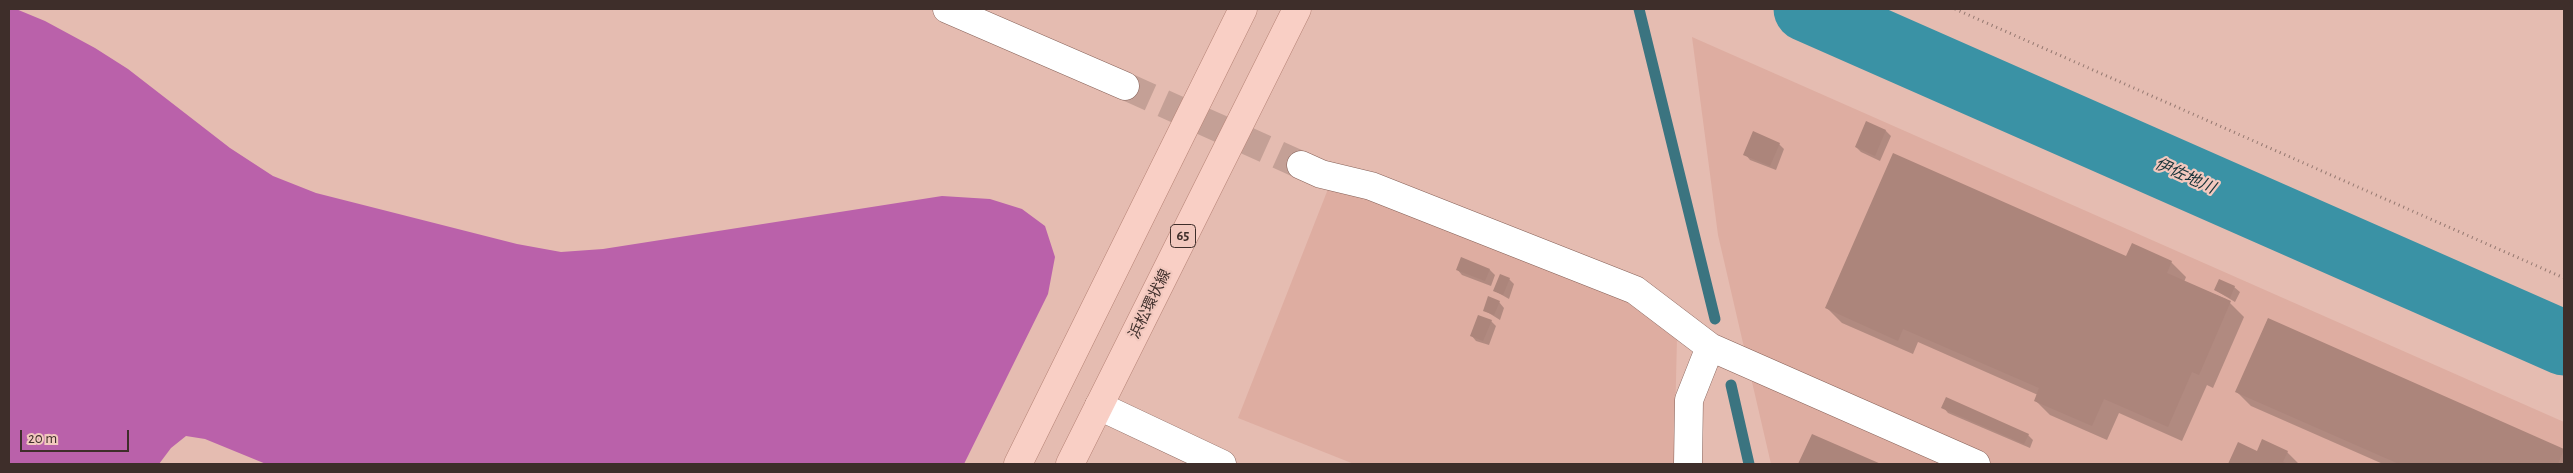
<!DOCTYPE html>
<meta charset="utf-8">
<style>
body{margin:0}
#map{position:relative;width:2573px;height:473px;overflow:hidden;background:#e5bcb1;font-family:"Alegreya Sans",sans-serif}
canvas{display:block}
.frame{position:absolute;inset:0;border:10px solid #3e2e2a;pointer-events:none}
.scale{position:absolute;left:20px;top:430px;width:109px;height:22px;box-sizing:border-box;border:2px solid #3e2e2a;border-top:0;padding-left:6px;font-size:15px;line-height:18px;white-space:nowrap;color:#3e2e2a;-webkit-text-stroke:4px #f2c8be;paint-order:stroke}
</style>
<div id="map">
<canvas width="2573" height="473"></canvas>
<div class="frame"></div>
<div class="scale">20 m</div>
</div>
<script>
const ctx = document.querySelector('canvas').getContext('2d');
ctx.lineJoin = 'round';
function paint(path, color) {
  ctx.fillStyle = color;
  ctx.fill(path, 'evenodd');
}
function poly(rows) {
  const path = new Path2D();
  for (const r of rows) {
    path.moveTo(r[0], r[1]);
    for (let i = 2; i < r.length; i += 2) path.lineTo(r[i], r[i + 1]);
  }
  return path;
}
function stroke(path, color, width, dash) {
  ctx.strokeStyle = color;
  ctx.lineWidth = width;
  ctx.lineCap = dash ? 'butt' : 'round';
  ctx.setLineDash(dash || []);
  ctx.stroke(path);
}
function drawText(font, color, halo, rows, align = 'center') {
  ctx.font = font + ' "Alegreya Sans","Noto Sans JP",sans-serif';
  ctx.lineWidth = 4.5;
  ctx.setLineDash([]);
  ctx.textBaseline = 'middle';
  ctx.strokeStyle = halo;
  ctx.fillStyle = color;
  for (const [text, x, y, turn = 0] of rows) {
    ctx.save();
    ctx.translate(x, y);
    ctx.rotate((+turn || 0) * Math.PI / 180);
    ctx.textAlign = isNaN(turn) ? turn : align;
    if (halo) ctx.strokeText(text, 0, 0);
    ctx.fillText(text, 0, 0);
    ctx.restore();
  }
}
paint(poly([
 [1692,37,2564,422,2564,464,1771,464,1718,235],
 [1328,189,1366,198,1628,302,1677,338,1674,464,1354,464,1238,418]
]), '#deada1');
paint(poly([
 [9,9,16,9,45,21,95,48,128,69,230,148,273,176,316,193,517,244,561,252,603,249,942,196,990,199,1022,209,1045,226,1055,257,1048,294,964,464,266,464,205,439,186,436,171,448,159,464,9,464]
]), '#ba61aa');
paint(poly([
 [1867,123,1886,131,1891,136,1880,161,1861,152,1856,147],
 [1779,144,1784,149,1776,170,1750,160,1745,154],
 [2127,257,2171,262,2186,277,2184,282,2226,299,2244,317,2213,388,2207,385,2182,441,2119,413,2107,440,2050,415,2035,400,2038,395,1918,342,1913,354,1842,323,1827,308],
 [1457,269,1490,270,1495,275,1491,286,1462,275],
 [1509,279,1514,284,1509,299,1495,291],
 [2234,287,2240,292,2235,302,2215,290],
 [1499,302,1504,308,1500,320,1484,310],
 [2268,319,2564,450,2564,464,2383,464,2251,406,2237,392],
 [1491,321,1496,326,1489,345,1476,341,1471,335],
 [1943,407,2028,435,2033,440,2030,448,1948,413],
 [1812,436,1878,464,1800,464],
 [2239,444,2258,452,2287,452,2299,464,2230,464]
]), '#0003');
stroke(poly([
 [1639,9,1715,319],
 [1731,385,1749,464]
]), '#3b7480', 11);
stroke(poly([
 [1806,9,2564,343]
]), '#3a92a5', 65);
paint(poly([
 [1866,121,1886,130,1875,156,1855,147],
 [1753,131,1780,143,1770,166,1743,155],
 [1893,153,2126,256,2132,243,2172,261,2167,273,2231,301,2199,375,2192,372,2168,427,2104,399,2092,426,2034,401,2039,388,1903,329,1898,341,1825,308],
 [1461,257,1490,269,1485,281,1456,270],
 [1500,274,1510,278,1503,295,1493,291],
 [2219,279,2235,286,2230,298,2214,290],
 [1488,296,1500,301,1494,315,1483,311],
 [1478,315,1492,320,1483,341,1470,336],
 [2268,318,2564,449,2558,464,2399,464,2235,392],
 [1946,397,2029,434,2024,444,1941,408],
 [1812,434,1881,464,1798,464],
 [2262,439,2288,451,2283,462,2288,464,2228,464,2238,442,2257,451]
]), '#ac857b');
stroke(poly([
 [1125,86,1301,165]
]), '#c4a096', 28, [28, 14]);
const minor = poly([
 [947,9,1125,86],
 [1301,165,1321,174,1371,186,1635,290,1710,347,1976,464],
 [1099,406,1222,464],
 [1688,464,1689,400,1710,347]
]);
const primary = poly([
 [1018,464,1243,9],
 [1070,464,1297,9]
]);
stroke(minor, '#866158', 29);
stroke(primary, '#b58275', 29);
stroke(poly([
 [1955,9,2564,278]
]), '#947870', 3, [1, 4]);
stroke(minor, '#fff', 28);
stroke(primary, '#f9cfc5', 28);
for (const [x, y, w] of [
 [1183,236,25]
]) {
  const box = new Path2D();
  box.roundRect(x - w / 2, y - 11.5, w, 23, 4);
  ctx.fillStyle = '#f2c8be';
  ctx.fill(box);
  stroke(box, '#3e2e2a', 1);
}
drawText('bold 14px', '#3e2e2a', null, [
 ["65",1183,236]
]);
drawText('15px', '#3e2e2a', '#f2c8be', [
 ["浜松環状線",1150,304,-64]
]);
drawText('italic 16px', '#163238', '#f2c8be', [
 ["伊佐地川",2185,176,24]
]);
</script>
